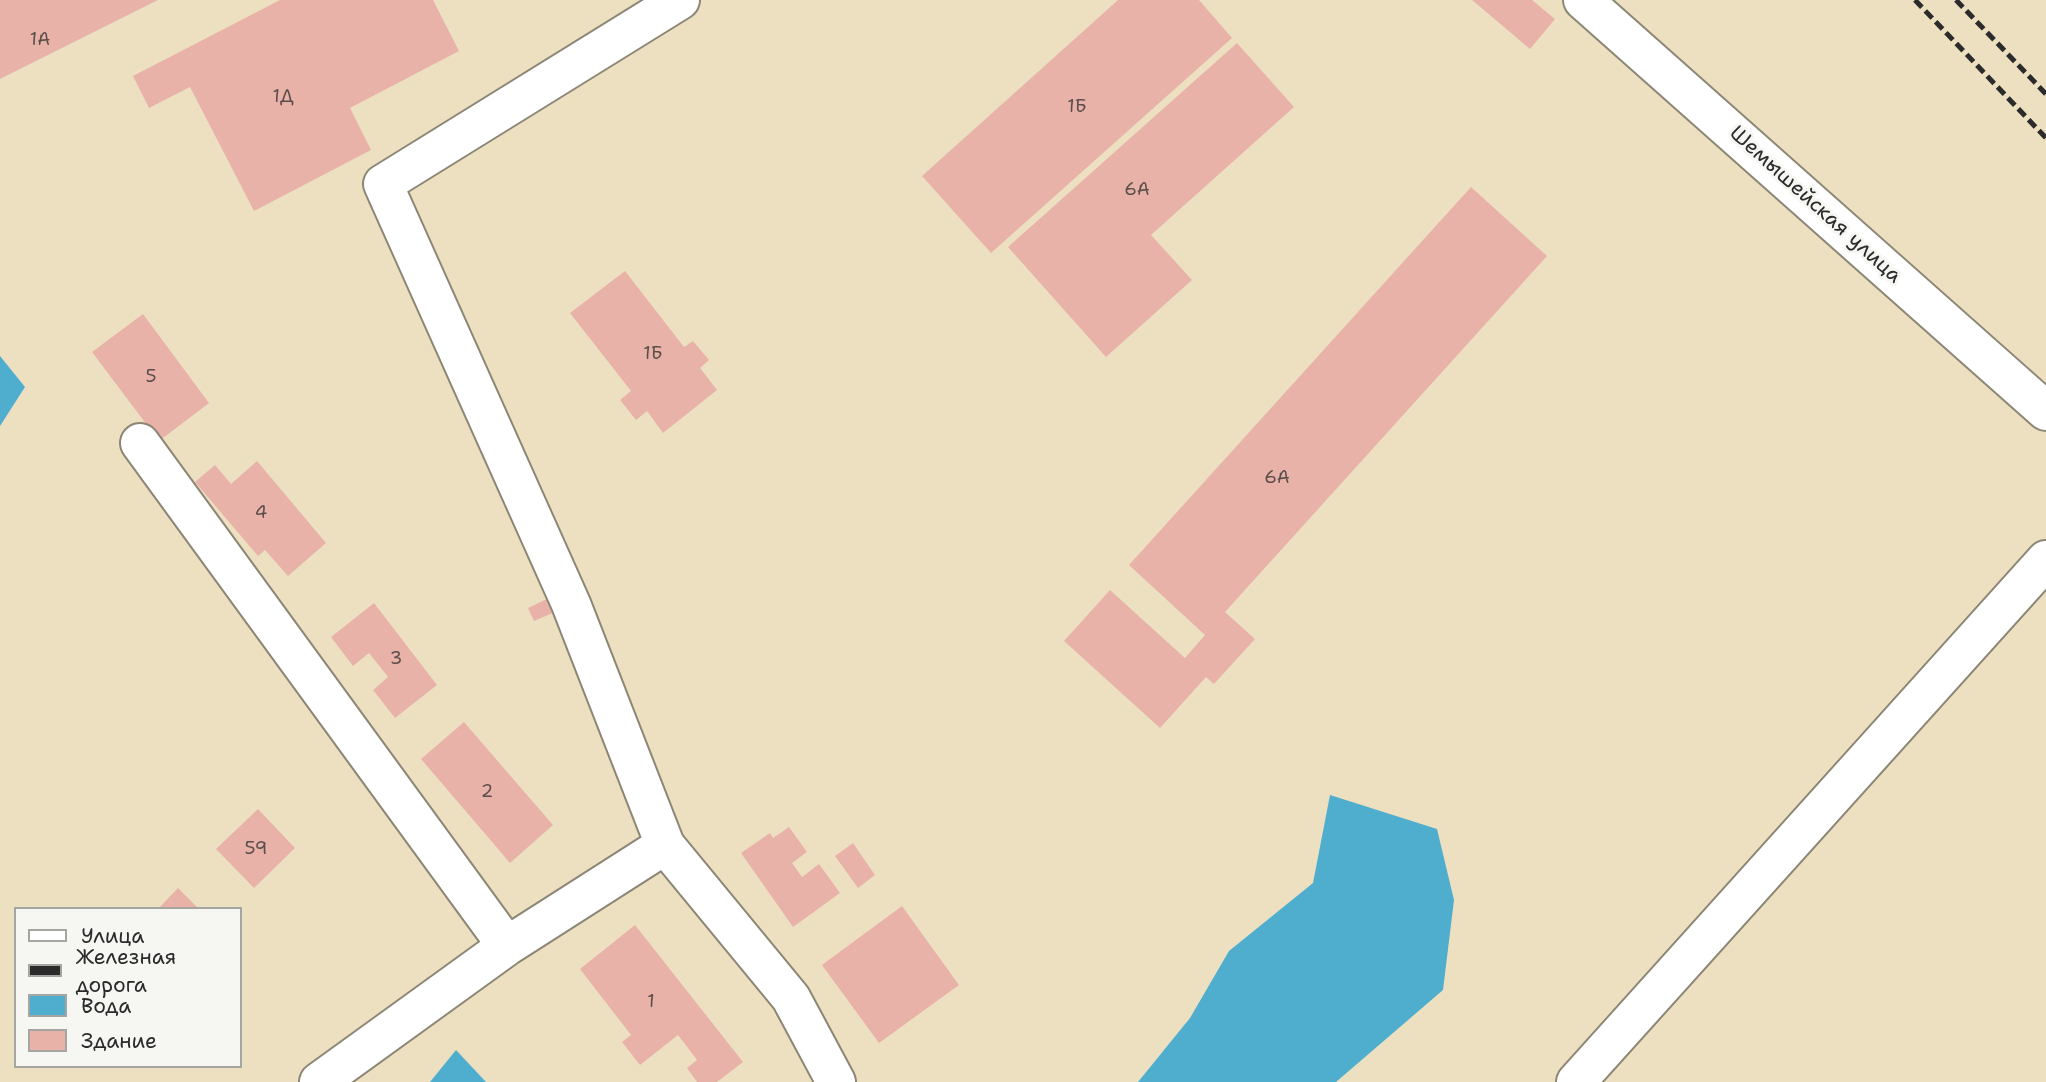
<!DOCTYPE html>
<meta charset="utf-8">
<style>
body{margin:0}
#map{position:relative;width:2046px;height:1082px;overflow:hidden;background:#ede0c1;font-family:"Shantell Sans",sans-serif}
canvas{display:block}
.legend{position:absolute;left:14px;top:907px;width:228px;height:161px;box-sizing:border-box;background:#f6f6f2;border:2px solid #a5a5a2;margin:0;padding:9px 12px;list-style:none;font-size:21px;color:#2b2b2b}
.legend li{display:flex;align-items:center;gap:14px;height:35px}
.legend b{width:35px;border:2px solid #a5a5a2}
</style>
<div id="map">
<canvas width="2046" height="1082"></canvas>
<ul class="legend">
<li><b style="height:9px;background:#fff"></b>Улица</li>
<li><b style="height:9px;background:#2b2b2b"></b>Железная дорога</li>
<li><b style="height:19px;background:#4faecd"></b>Вода</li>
<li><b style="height:19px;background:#e8b2a9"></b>Здание</li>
</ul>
</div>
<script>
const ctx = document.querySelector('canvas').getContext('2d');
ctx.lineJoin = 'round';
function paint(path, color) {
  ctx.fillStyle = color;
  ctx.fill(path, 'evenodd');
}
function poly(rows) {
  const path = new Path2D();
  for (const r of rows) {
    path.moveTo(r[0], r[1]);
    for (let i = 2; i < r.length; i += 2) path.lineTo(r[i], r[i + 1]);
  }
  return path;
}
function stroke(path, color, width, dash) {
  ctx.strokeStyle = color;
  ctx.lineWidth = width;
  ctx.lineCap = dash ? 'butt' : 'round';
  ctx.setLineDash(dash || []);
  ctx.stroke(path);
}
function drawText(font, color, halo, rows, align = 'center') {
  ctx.font = font + ' "Shantell Sans",sans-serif';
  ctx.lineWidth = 6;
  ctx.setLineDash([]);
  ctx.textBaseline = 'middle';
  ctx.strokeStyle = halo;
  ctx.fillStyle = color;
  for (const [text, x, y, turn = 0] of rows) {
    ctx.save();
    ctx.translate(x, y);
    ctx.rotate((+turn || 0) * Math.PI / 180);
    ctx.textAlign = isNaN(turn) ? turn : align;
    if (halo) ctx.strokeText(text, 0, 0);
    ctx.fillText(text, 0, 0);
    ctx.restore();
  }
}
paint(poly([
 [0,356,25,387,0,426],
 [1330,795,1437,829,1454,900,1443,990,1336,1082,1138,1082,1190,1018,1229,951,1313,883],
 [456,1050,486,1082,430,1082]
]), '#4faecd');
paint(poly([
 [0,0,158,0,0,79],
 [280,0,433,0,459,51,350,108,371,150,254,211,190,87,149,108,133,76],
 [1118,0,1199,0,1232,38,991,253,922,176],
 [1472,0,1532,0,1555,19,1530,49],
 [1237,43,1294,107,1151,235,1192,280,1106,357,1008,247],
 [1471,187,1547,256,1225,612,1255,639,1214,684,1206,677,1160,728,1064,641,1110,590,1185,658,1205,635,1129,565],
 [625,271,684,347,693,341,709,360,700,368,717,390,663,433,647,411,636,420,620,400,631,391,570,313],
 [143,314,209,403,159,441,92,352],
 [257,461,326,543,288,576,265,550,258,556,195,482,215,465,231,484],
 [549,598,555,612,534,621,528,608],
 [374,603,437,685,395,718,373,690,388,677,369,653,353,666,331,637],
 [464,722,553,825,510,863,421,759],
 [258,809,295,848,254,888,216,849],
 [789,827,807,852,792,863,802,877,819,864,840,893,793,927,741,853,770,833,773,838],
 [853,843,875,875,858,888,835,856],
 [178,888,199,909,158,909],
 [902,906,959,985,879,1043,822,965],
 [635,925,743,1062,717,1082,697,1082,687,1068,697,1060,678,1035,640,1065,622,1042,631,1035,580,969]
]), '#e8b2a9');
const minor = poly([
 [1583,0,2046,411],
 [140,443,507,946],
 [665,845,571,604,383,184,680,0],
 [319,1082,507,946,665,845,791,998,836,1082],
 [1576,1082,2046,560]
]);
stroke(minor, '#8c8676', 42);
stroke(minor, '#fff', 38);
stroke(poly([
 [1915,0,2046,138],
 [1956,0,2046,94]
]), '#2b2b2b', 5, [10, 5]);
drawText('18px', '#5a4d4a', null, [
 ["1А",40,40],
 ["1Д",283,97],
 ["1Б",1077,107],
 ["6А",1137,190],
 ["1Б",653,354],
 ["5",151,377],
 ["6А",1277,478],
 ["4",261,513],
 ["3",396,659],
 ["2",487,792],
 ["59",256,849],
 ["1",651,1002]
]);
drawText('21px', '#2b2b2b', '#f6f6f2', [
 ["Шемышейская улица",1815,205,42]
]);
</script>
